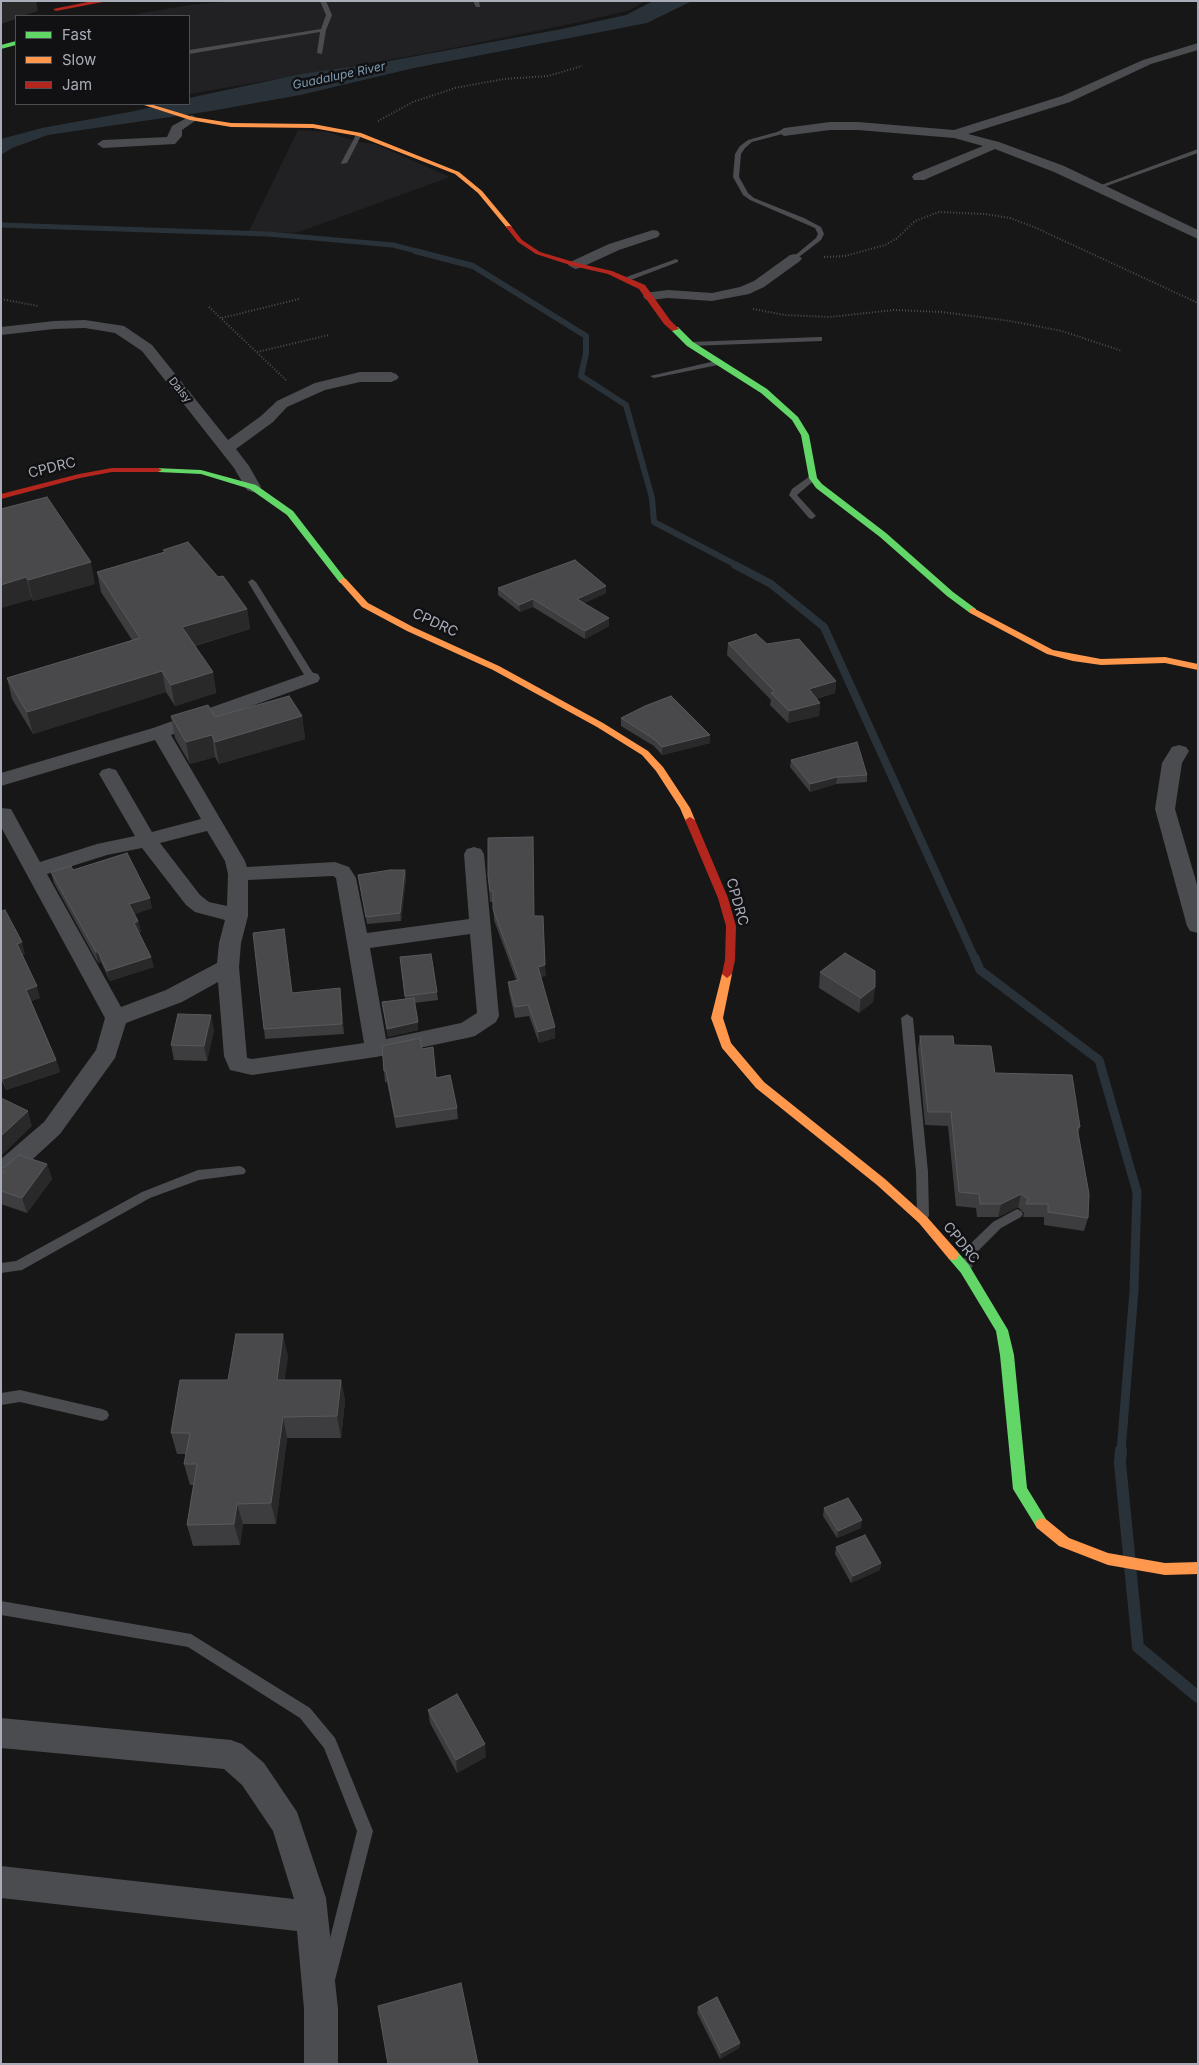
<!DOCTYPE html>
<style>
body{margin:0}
#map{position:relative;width:1199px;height:2065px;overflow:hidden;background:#171717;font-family:Inter,sans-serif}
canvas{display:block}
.frame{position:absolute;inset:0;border:2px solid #a8adb8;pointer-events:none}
.legend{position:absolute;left:15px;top:15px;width:175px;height:90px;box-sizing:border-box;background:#111113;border:1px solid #4d4f55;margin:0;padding:6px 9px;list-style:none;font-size:15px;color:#a8adb8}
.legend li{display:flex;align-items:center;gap:10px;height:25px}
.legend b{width:25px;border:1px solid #4d4f55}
</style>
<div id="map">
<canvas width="1199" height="2065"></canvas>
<div class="frame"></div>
<ul class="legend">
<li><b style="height:6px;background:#63d668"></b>Fast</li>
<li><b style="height:6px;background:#ff974d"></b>Slow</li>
<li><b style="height:6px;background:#b3261e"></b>Jam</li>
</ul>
</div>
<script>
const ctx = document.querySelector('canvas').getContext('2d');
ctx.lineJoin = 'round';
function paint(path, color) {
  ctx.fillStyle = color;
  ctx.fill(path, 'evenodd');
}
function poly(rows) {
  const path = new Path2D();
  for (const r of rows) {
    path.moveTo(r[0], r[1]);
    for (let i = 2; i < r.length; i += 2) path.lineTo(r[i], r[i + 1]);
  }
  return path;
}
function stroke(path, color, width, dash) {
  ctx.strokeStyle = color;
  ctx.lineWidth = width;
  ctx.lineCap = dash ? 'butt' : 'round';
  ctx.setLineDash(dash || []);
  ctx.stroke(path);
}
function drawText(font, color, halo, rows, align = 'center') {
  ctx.font = font + ' Inter,sans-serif';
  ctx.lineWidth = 5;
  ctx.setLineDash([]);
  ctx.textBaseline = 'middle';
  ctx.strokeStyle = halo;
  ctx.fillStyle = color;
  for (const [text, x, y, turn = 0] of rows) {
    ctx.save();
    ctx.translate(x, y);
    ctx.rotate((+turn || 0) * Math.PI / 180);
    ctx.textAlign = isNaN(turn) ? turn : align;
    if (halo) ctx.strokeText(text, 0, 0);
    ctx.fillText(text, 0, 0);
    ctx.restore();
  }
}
paint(poly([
 [237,1,645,1,630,10,580,22,423,54,189,94,189,16,125,16,189,5],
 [298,130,328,132,358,142,375,144,450,177,296,233,249,231]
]), '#212123');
paint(poly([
 [653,1,692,1,647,23,414,68,300,95,211,111,48,135,12,148,1,155,1,139,42,128,135,111,164,104,189,104,189,98,301,74,384,62,562,29,626,15]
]), '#2a3239');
stroke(poly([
 [1,225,268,234,393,245,420,252]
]), '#2a3239', 5);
stroke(poly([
 [415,251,473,266,586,336,586,353,581,376,626,405,652,498,654,522,738,566]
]), '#2a3239', 6);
stroke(poly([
 [735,565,771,584,824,627,975,959]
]), '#2a3239', 8);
stroke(poly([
 [975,958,980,970,1099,1060,1137,1192,1134,1291,1121,1451]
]), '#2a3239', 9);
stroke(poly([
 [1121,1450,1120,1463,1138,1647,1198,1697]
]), '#2a3239', 12);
stroke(poly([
 [378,121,413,102,455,88,504,79,548,76,582,66],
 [824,257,845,256,885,245,896,239,915,221,939,212,985,214,1010,218,1034,227,1198,303],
 [1,299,38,306],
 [209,307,287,381],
 [753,309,785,315,830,317,894,310,942,312,1010,321,1062,331,1122,351],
 [222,318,299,299],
 [257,352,329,335]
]), '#4d4e52', 2, [1, 2]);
paint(poly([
 [320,1,326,1,332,15,326,30,322,54,317,53,320,32,189,54,189,50,321,29,326,15,320,1],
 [473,1,479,1,480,7,476,7,473,1],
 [784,130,786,131,786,133,752,142,745,148,741,154,739,177,748,193,754,198,804,218,821,227,824,234,821,240,795,260,793,259,793,257,816,238,818,234,815,228,750,200,743,195,733,177,735,154,740,146,748,140,784,130],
 [357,133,362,134,347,163,342,164,341,163,357,133],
 [1198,149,1198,153,1101,188,1096,187,1198,149],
 [676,259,678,260,678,262,628,281,621,279,676,259],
 [819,337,822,337,822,341,690,346,686,344,690,342,819,337],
 [720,360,724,362,723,364,654,378,650,376,720,360],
 [810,476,817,478,797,495,816,516,812,519,809,518,789,495,792,489,810,476],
 [252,579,256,582,316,678,314,680,308,680,306,678,248,582,252,579],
 [907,1014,913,1018,928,1172,929,1216,927,1219,923,1221,919,1219,917,1216,916,1172,901,1018,907,1014],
 [240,1166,244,1168,246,1171,244,1174,199,1180,150,1198,22,1270,1,1273,1,1263,16,1261,142,1192,198,1170,240,1166],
 [1017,1209,1021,1211,1023,1214,1021,1217,1001,1228,978,1251,970,1272,966,1273,962,1272,960,1268,969,1245,993,1222,1017,1209],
 [20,1390,102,1409,107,1411,109,1415,107,1419,102,1421,20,1402,1,1405,1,1393,20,1390],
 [1,1601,191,1634,310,1708,335,1738,373,1831,335,1980,329,1982,323,1980,321,1974,357,1831,324,1748,300,1718,188,1647,1,1615,1,1601]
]), '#4b4c50');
paint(poly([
 [1198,43,1198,50,1151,64,1070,102,968,134,999,142,1064,166,1198,230,1198,239,1054,172,995,149,924,180,914,180,912,177,914,174,983,146,954,138,858,130,830,130,784,136,778,132,784,128,830,122,858,122,954,130,1062,96,1143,60,1198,43],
 [192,115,198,119,182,130,182,136,175,144,103,148,97,144,103,140,167,137,172,126,192,115],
 [653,230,658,231,660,234,658,237,619,250,580,268,575,269,568,265,570,262,609,244,653,230],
 [795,254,802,258,800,261,764,287,749,294,712,301,668,298,650,300,645,299,643,296,645,293,668,290,712,293,740,287,754,281,790,255,795,254],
 [85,320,124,326,152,345,228,440,261,416,277,401,315,383,360,372,391,372,396,374,399,377,396,380,391,382,360,382,325,390,287,407,273,422,236,449,249,466,261,487,259,490,253,492,247,490,234,468,142,351,115,333,85,328,54,329,1,335,1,327,54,321,85,320],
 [311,672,318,674,320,678,318,682,171,735,245,861,247,867,335,862,349,867,356,878,367,933,469,919,464,854,467,849,474,847,481,849,484,854,499,1016,496,1022,475,1036,467,1038,376,1057,252,1075,230,1070,224,1056,218,982,182,1002,126,1023,115,1058,60,1134,10,1180,1,1182,1,1159,44,1122,96,1050,105,1018,1,827,1,808,11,809,40,862,97,844,135,836,99,774,102,770,109,768,116,770,152,832,201,819,155,740,1,786,1,773,153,728,311,672],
 [207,831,225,861,228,874,227,906,209,902,200,895,160,843,207,831],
 [142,848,186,905,195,912,225,920,219,943,217,963,166,990,121,1007,47,874,107,855,142,848],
 [333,876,336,878,364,1043,252,1059,247,1058,239,967,241,943,248,916,248,880,333,876],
 [470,934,477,1013,461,1023,386,1039,370,948,470,934],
 [1179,745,1186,747,1189,751,1182,763,1175,809,1198,888,1198,933,1190,931,1187,926,1155,809,1162,763,1172,747,1179,745],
 [1,1718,231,1740,242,1744,264,1763,297,1812,326,1898,338,2009,338,2064,304,2064,304,2009,297,1931,1,1898,1,1866,294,1899,273,1831,242,1785,224,1769,1,1748,1,1718]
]), '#4b4c50');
paint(poly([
 [16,41,16,45,1,49,1,45,16,41],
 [672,327,678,327,693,342,767,389,798,417,809,435,817,478,822,484,886,533,953,592,976,609,976,613,970,613,947,596,880,537,816,488,809,478,801,435,792,420,761,393,687,346,672,331,672,327],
 [155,468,201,470,256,485,293,511,347,581,346,583,340,583,287,515,250,489,201,474,158,472,155,472,155,468],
 [953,1250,957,1251,969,1265,1008,1330,1014,1355,1027,1488,1049,1524,1047,1528,1042,1530,1037,1528,1013,1489,1000,1355,996,1331,961,1273,949,1259,947,1255,949,1251,953,1250]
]), '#63d668');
paint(poly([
 [141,104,150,104,193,117,231,123,313,124,361,133,459,172,482,191,512,227,507,228,478,193,455,174,358,136,313,128,231,127,190,120,141,104],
 [343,578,346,579,368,603,413,627,499,666,603,723,648,751,663,767,690,808,695,820,694,822,686,822,680,808,656,771,642,755,597,727,493,670,407,631,362,607,339,581,343,578],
 [973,608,1053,650,1101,659,1165,657,1198,664,1198,670,1165,663,1101,665,1073,661,1047,654,970,613,970,609,973,608],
 [727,970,732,974,723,1018,731,1043,764,1082,885,1179,927,1217,957,1251,959,1255,957,1259,953,1260,949,1259,919,1223,877,1185,756,1088,722,1048,711,1018,722,974,727,970],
 [1042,1518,1047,1520,1069,1538,1108,1553,1165,1563,1198,1562,1198,1574,1165,1575,1108,1565,1059,1546,1037,1528,1035,1524,1037,1520,1042,1518]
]), '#ff974d');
paint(poly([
 [93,1,108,1,56,11,53,9,93,1],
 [507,226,511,226,522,240,540,252,577,263,612,271,645,285,670,320,679,329,672,331,664,324,639,289,608,274,573,266,536,254,518,242,506,227,507,226],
 [112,468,158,468,162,470,158,472,112,472,80,478,1,499,1,494,79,474,112,468],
 [690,817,695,820,728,898,736,926,735,960,732,974,727,978,722,974,725,960,726,926,718,898,685,820,690,817]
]), '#b3261e');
paint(poly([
 [1,509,95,584,33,601,32,599,1,608],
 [163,550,218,577,247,609,250,629,195,646,213,672,216,693,175,706,166,692,33,734,12,699,7,678,132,640,101,592,97,572,164,552],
 [606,586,606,593,584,603,609,626,585,639,533,607,520,612,498,595,498,588],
 [728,643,767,644,836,681,835,693,816,699,820,703,819,716,788,723,770,705,771,700,727,655],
 [171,716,215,717,302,716,305,739,219,764,215,757,190,764,175,738],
 [621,718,710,735,710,743,662,755,654,746,621,726],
 [791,760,867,775,867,782,836,784,810,792,790,767],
 [73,870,152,908,134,914,138,921,141,932,139,932,154,967,110,981,101,962,98,963,54,883,51,872],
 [405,870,406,878,401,921,367,924,358,875],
 [488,876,534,916,546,976,541,977,555,1038,539,1043,529,1016,515,1018,509,992,508,982,516,980,494,920,493,902,490,902],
 [1,911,25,954,22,955,40,998,31,1001,56,1060,60,1072,6,1090,1,1079],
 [400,957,437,992,438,1000,414,1003,418,1030,388,1037,382,1002,405,999],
 [820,972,875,987,873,1002,859,1013,819,988],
 [292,993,341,998,344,1034,265,1039,264,1029],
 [214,1030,207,1061,174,1060,171,1045],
 [920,1036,954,1045,995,1073,1080,1127,1078,1134,1088,1218,1084,1231,1044,1225,1044,1217,1023,1217,1024,1213,1018,1207,998,1217,977,1217,976,1208,956,1206,948,1126,925,1125,918,1049],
 [422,1049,436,1078,457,1108,458,1119,396,1128,387,1082,385,1082,384,1071],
 [47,1164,52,1179,27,1213,1,1204,1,1168],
 [288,1356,284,1380,341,1380,345,1401,341,1438,287,1438,276,1524,243,1524,240,1545,193,1546,187,1525,194,1485,190,1485,184,1464,186,1454,177,1454,171,1433,228,1380],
 [824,1508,861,1528,837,1538,823,1516],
 [836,1547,881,1563,880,1570,851,1583,835,1554],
 [428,1710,486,1757,457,1773,430,1723],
 [698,2007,740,2043,739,2048,720,2059,697,2013]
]), '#3d3d3f');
paint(poly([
 [7,1,36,1,38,11,23,16,16,16,16,19,1,24,1,3],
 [91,562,95,584,33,601,28,580],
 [26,577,32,599,1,608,1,585],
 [606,586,606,593,577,606,577,599],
 [533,599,533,607,520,612,519,605],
 [247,609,250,629,186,648,182,627],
 [609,618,609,626,585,639,585,631],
 [162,671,166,692,33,734,27,712],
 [213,672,216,693,175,706,171,685],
 [836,681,835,693,807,701,809,689],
 [820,703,819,716,788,723,789,711],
 [302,716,305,739,219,764,215,742],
 [212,735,215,757,190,764,186,742],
 [710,735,710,743,662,755,662,747],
 [837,777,836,784,810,792,810,784],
 [405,870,406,878,401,921,400,913],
 [150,898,152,908,132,915,129,904],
 [138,921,141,932,136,933,134,923],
 [22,942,25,954,20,956,17,944],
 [96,952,98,952,101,962,98,963],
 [151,957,154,967,110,981,107,971],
 [545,965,546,976,539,978,538,967],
 [37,986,40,998,30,1001,26,990],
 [875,987,873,1002,859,1013,861,998],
 [340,988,341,998,344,1034,342,1024],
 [211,1015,214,1030,207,1061,204,1046],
 [418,1022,418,1030,388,1037,387,1029],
 [555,1027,555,1038,539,1043,538,1032],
 [56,1060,60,1072,6,1090,3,1079],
 [28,1111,32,1126,1,1156,1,1136],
 [47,1164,52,1179,27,1213,22,1198],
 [1021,1194,1018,1207,998,1217,1001,1204],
 [283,1334,288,1356,282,1402,277,1380],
 [341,1380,345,1401,341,1438,337,1416],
 [283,1417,287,1438,276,1524,271,1503],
 [237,1504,243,1524,240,1545,234,1524],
 [862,1520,861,1528,837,1538,838,1531],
 [881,1563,880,1570,851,1583,853,1576],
 [485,1744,486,1757,457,1773,456,1760],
 [740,2043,739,2048,720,2059,721,2053]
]), '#29292a');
const building = poly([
 [47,497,91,562,28,580,26,577,1,585,1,509,47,497],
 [188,542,218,577,223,576,247,609,182,627,213,672,171,685,162,671,27,712,7,678,140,638,97,572,165,552,163,550,188,542],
 [575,560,606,586,577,599,609,618,585,631,533,599,519,605,498,588,575,560],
 [756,634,767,644,799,639,836,681,809,689,820,703,789,711,771,693,775,692,728,643,756,634],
 [289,696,302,716,215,742,212,735,186,742,171,716,208,705,215,717,289,696],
 [671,696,710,735,662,747,654,739,621,718,645,706,671,696],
 [857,742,867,775,837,777,810,784,791,760,857,742],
 [533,837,534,916,543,916,545,965,538,967,555,1027,538,1032,528,1005,515,1007,508,982,519,980,493,909,493,891,490,891,488,876,488,838,533,837],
 [127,853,150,898,129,904,138,921,134,923,151,957,107,971,98,952,96,952,51,872,71,866,73,870,127,853],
 [390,870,405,870,400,913,366,917,358,875,390,870],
 [5,910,22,942,17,944,37,986,26,990,56,1060,3,1079,1,1076,1,911,5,910],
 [284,929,292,993,340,988,342,1024,264,1029,253,933,284,929],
 [845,953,875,971,875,987,861,998,820,972,845,953],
 [431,954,437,992,405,996,400,957,431,954],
 [414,998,418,1022,387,1029,382,1002,414,998],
 [178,1014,211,1015,204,1046,171,1045,178,1014],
 [920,1036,953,1036,954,1045,991,1046,995,1073,1072,1075,1080,1127,1077,1127,1089,1194,1088,1218,1048,1212,1048,1204,1026,1204,1028,1199,1021,1194,1001,1204,980,1204,979,1194,959,1192,951,1112,928,1112,920,1036],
 [420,1038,422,1049,433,1047,436,1078,450,1075,457,1108,395,1117,386,1071,384,1071,382,1046,420,1038],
 [1,1098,28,1111,1,1136,1,1098],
 [19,1155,47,1164,22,1198,1,1191,1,1175,4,1172,1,1170,1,1168,6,1166,19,1155],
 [236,1334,283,1334,277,1380,341,1380,337,1416,283,1417,271,1503,237,1504,234,1524,187,1525,197,1464,184,1464,190,1433,171,1433,180,1380,228,1380,236,1334],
 [848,1498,862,1520,838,1531,824,1508,848,1498],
 [865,1535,881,1563,853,1576,836,1547,865,1535],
 [457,1694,485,1744,456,1760,428,1710,457,1694],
 [461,1983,478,2064,388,2064,378,2006,461,1983],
 [717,1997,740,2043,721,2053,698,2007,717,1997]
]);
paint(building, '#49494c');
stroke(building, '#58595d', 1);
drawText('11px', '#a8adb8', '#111113', [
 ["Daisy",180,390,51]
]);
drawText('italic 12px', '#7f9bb3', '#111113', [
 ["Guadalupe River",339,76,-12]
]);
drawText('14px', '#a8adb8', '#111113', [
 ["CPDRC",52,468,-14],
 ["CPDRC",435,623,25],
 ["CPDRC",737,902,74],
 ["CPDRC",961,1243,51]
]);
</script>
